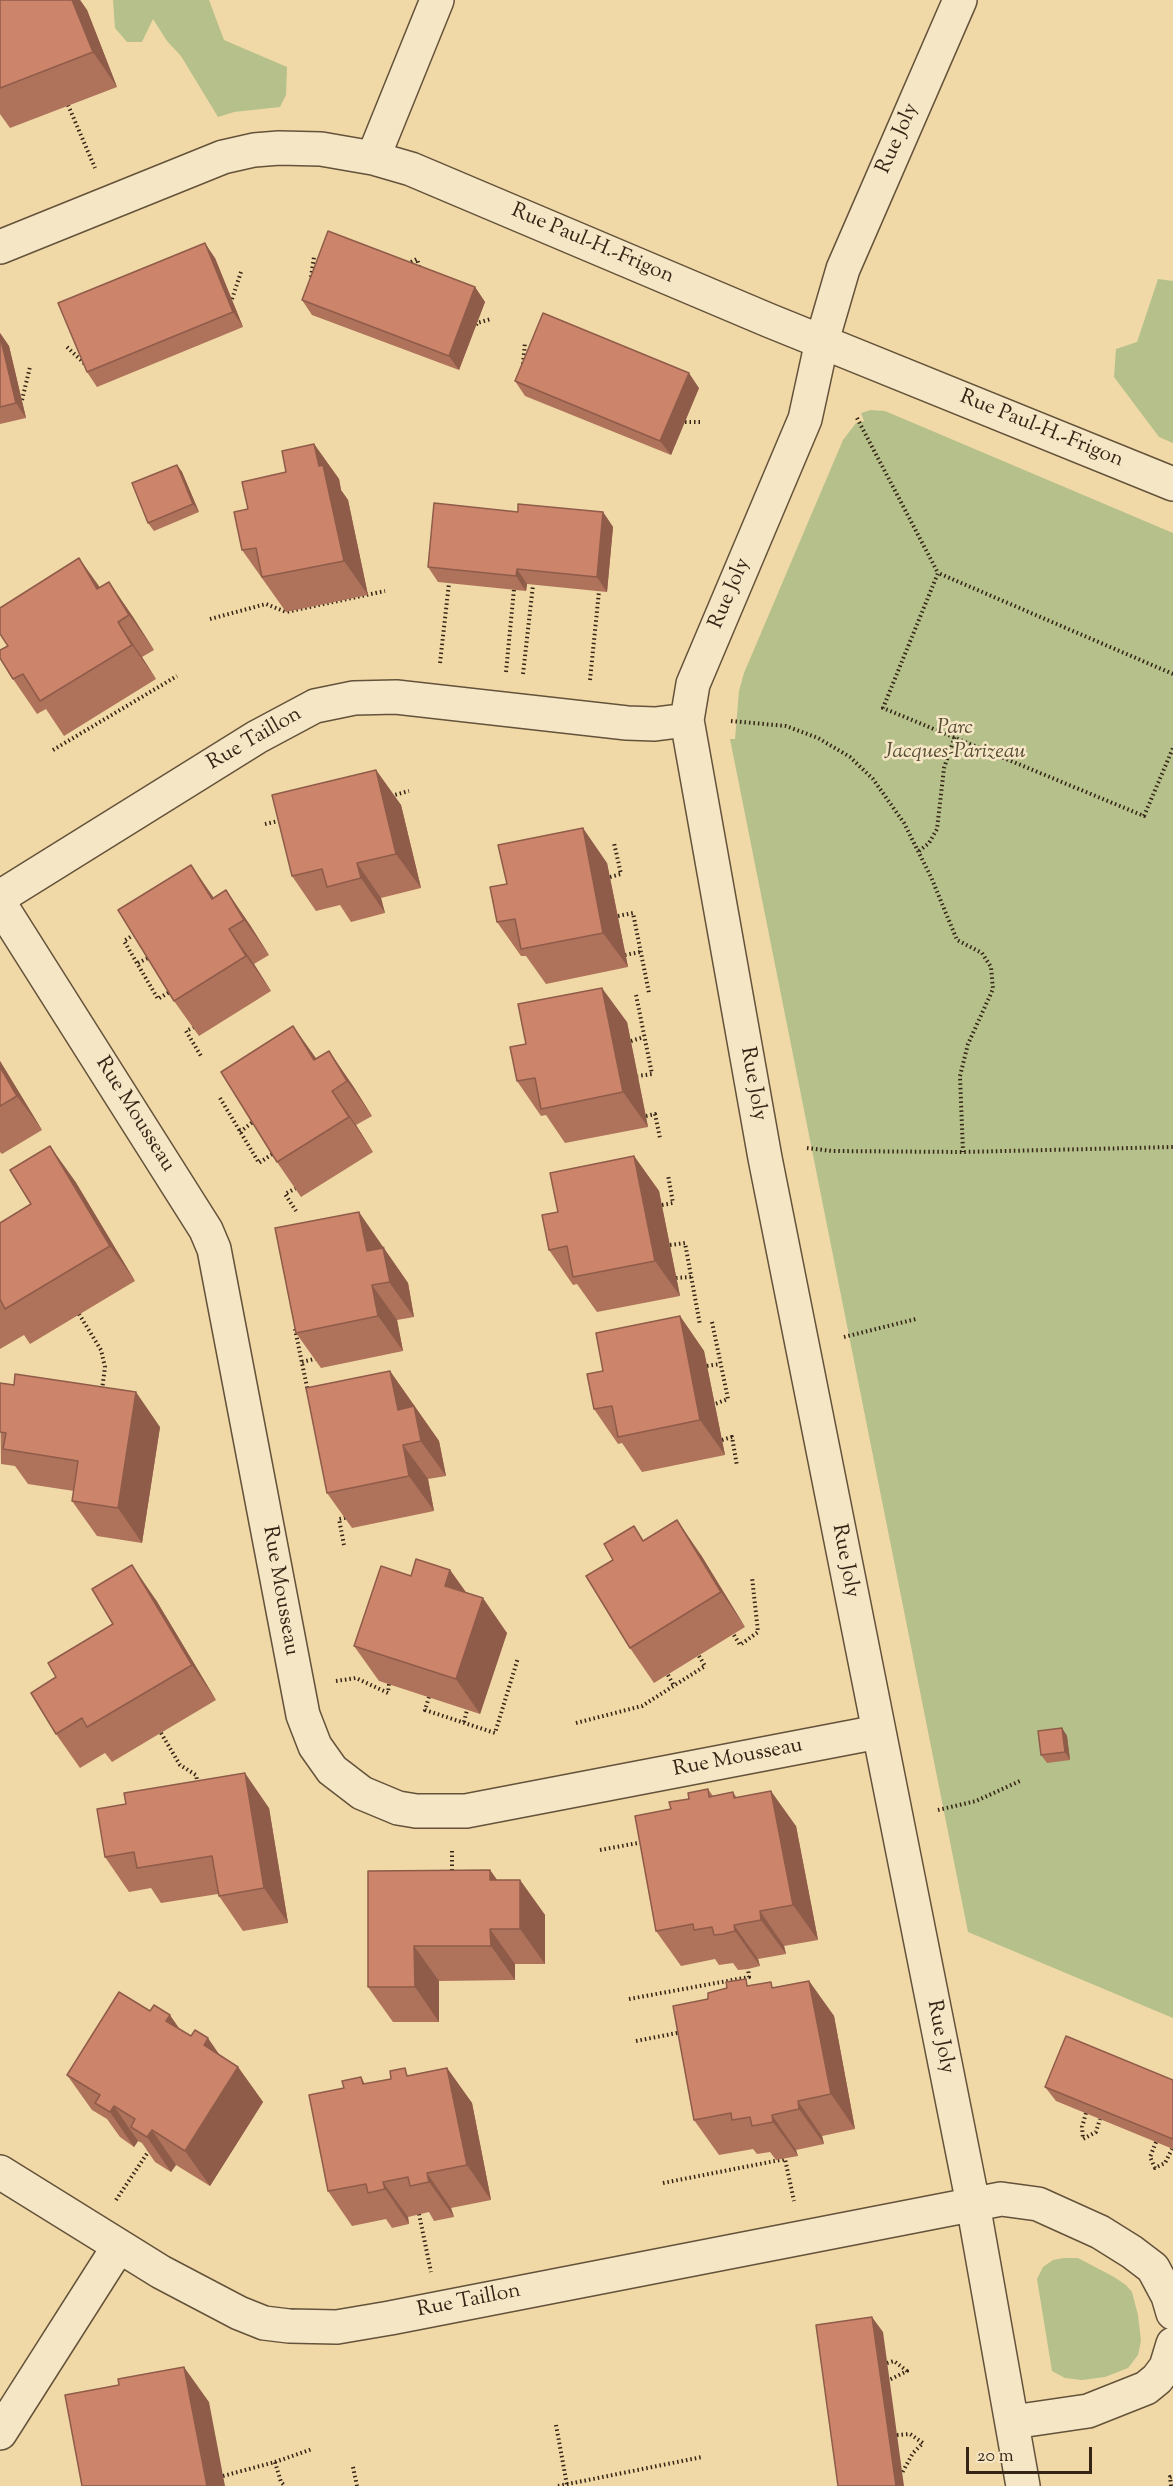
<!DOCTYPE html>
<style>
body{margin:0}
#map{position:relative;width:1173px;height:2486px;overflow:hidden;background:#f0d9a7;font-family:"Sorts Mill Goudy",serif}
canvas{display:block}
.scale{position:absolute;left:966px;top:2447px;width:126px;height:27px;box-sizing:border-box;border:3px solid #362516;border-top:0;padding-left:8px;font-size:18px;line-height:21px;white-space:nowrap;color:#362516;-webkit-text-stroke:4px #f5e6c6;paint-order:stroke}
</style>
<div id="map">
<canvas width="1173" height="2486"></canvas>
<div class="scale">20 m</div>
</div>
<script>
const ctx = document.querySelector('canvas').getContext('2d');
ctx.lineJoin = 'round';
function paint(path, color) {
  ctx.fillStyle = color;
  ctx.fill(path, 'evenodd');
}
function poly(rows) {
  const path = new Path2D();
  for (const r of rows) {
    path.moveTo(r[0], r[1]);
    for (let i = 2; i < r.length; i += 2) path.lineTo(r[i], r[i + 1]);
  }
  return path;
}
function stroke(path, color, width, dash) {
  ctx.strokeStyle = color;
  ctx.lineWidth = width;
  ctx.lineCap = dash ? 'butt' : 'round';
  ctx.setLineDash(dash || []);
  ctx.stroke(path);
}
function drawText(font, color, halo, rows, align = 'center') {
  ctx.font = font + ' "Sorts Mill Goudy",serif';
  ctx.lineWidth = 5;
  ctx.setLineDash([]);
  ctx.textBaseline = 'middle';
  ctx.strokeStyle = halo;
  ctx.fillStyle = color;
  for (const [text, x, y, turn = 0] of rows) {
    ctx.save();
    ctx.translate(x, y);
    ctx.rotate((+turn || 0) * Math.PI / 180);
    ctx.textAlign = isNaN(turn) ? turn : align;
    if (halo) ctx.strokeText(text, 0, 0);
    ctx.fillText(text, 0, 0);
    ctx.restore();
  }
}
paint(poly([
 [113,0,209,0,224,40,287,67,286,95,280,107,234,112,218,117,181,56,167,41,153,19,142,42,127,42,115,28],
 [1158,279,1173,281,1173,443,1159,437,1114,377,1116,349,1137,342],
 [871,410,885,411,1173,533,1173,2018,968,1932,730,739,735,739,739,691,744,673,843,440,856,423,864,421,861,413],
 [1064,2258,1078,2258,1114,2277,1126,2285,1132,2292,1138,2315,1141,2341,1138,2355,1128,2368,1105,2377,1082,2380,1065,2378,1052,2371,1037,2279,1043,2267,1053,2260]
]), '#b5c08b');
const minor = poly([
 [960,0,843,269,822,341,805,419,693,684,687,720,765,1158,973,2204,1023,2486],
 [373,158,437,0],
 [0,247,223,157,254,150,279,148,321,149,373,158,411,169,768,320,1173,484],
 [0,897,257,737,315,706,354,698,396,697,627,723,655,724,687,720],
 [0,904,206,1230,214,1249,303,1715,315,1746,332,1770,362,1793,398,1808,416,1811,466,1811,878,1732],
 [0,2172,161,2272,239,2313,264,2323,289,2326,337,2327,390,2318,1001,2199,1038,2204,1100,2232,1132,2252,1153,2268,1168,2296,1173,2313],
 [1013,2422,1088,2411,1146,2388,1157,2379,1166,2367,1173,2344],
 [0,2433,119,2246]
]);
stroke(minor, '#64523a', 36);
stroke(poly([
 [68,105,95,168],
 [407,264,417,259,420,269],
 [311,277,314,257],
 [232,299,241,272],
 [476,325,477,323,491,319],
 [67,347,86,365],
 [523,364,525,342],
 [22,400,30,367],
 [857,418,938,573],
 [685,422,700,422],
 [210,619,266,604,286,612,385,591],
 [440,663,449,583],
 [506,672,514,589],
 [523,674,533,585],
 [1173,674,938,573,883,708,1144,816,1173,748],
 [590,680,599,591],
 [731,721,786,726,818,738,850,757,873,779,904,823,931,877,957,940,982,953,991,967,993,989,968,1044,960,1076,963,1152],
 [53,750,177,676],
 [391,796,409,791],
 [265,824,283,820],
 [919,851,929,843,937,829,944,768,958,727],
 [610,877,621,874,614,843],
 [618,916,633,913,649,993],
 [138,932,124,941,158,999,171,991],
 [625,955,640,952],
 [138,963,150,957],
 [636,995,652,1074,638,1076],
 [194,1027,186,1031,201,1056],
 [631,1041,644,1037],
 [220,1098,259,1163,274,1153],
 [646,1116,655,1114,660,1138],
 [240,1132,254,1121],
 [807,1148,832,1151,963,1152,1173,1147],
 [296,1188,285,1194,296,1211],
 [662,1205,673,1203,668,1175],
 [670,1245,685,1243,700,1325],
 [676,1278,691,1277],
 [79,1314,101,1350,105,1367,102,1390],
 [712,1322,728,1399,715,1404],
 [295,1329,308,1392],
 [844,1337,916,1319],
 [302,1362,318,1358],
 [707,1366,720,1364],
 [722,1440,732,1437,737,1466],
 [344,1545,339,1519,349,1517],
 [734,1635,740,1645,758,1632,752,1577],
 [668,1675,674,1686],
 [336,1681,356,1678,388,1693,389,1684],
 [429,1697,425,1710,495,1733,518,1658],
 [464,1722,467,1710],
 [576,1723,642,1706,705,1666,699,1656],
 [161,1733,180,1765,196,1775,198,1784],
 [938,1810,976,1801,1020,1781],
 [600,1850,643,1842],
 [452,1875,452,1849],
 [629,1999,749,1977,748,1969],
 [636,2041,682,2032],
 [1086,2113,1082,2127,1083,2139,1096,2132,1100,2119],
 [1156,2142,1150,2157,1155,2168,1165,2163,1172,2149],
 [663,2183,785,2159,794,2201],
 [116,2200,150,2149],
 [419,2214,431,2272],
 [887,2363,894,2361,907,2371,889,2380],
 [556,2425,567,2485],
 [897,2435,910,2434,923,2443,913,2453,902,2473],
 [275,2462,312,2449],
 [353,2467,357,2486],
 [223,2476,275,2462,281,2482,285,2486],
 [558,2486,702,2457],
 [1171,2486,1170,2477,1173,2476]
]), '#362516', 4, [1.5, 3]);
stroke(minor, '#f5e6c6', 33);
paint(poly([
 [0,0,80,0,87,10,117,87,10,128,0,114],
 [215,258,243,327,97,387,87,372],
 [475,287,485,302,459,370,312,315,302,300],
 [0,333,9,346,26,418,0,424],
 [515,381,699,388,671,455,525,396],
 [314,444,339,479,341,490,348,500,368,595,286,612,242,550,248,509],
 [177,465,182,472,199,512,154,531,148,523],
 [518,512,603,512,613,527,607,592,527,584,526,591,438,582,428,567],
 [109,582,133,617,154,650,142,657,156,679,64,736,46,709,37,714,13,679,8,646],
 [376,770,401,805,421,888,381,898,385,913,351,922,340,905,316,911,292,876],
 [607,863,628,967,546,984,526,956,521,956,497,922],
 [191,865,214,898,226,890,250,925,269,955,254,964,271,991,199,1036,174,1001],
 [627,1022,648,1127,565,1143,546,1115,541,1116,517,1081],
 [293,1026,316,1059,329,1051,353,1086,372,1116,356,1125,373,1152,301,1197,277,1162],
 [0,1061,42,1130,2,1154,0,1152],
 [634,1156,659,1191,680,1296,597,1312,577,1284,573,1285,549,1250],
 [75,1181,135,1281,30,1344,24,1335,0,1349,0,1223],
 [384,1246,385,1250,408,1283,414,1317,397,1320,403,1351,321,1368,296,1333],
 [680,1316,704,1351,725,1455,642,1472,622,1443,618,1444,594,1409,603,1371],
 [390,1371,439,1441,446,1476,428,1479,434,1511,352,1528,327,1493],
 [0,1383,160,1427,142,1543,97,1536,72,1501,74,1491,28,1484,15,1466,1,1464],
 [634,1526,643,1540,701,1555,745,1627,654,1683,630,1648,613,1560],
 [450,1570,466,1592,507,1633,480,1714,379,1681,354,1646,411,1576],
 [156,1600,216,1700,112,1762,105,1753,80,1768,56,1734,56,1677],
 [1062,1728,1067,1736,1070,1760,1047,1763,1041,1755],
 [708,1789,713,1796,733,1792,737,1798,796,1826,818,1940,784,1946,786,1954,758,1959,760,1966,748,1969,738,1970,733,1963,719,1965,715,1959,681,1966,656,1931,671,1809],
 [269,1808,288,1923,243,1931,219,1896,218,1894,161,1903,151,1888,129,1892,105,1857],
 [490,1870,497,1880,520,1880,545,1915,545,1964,515,1964,515,1980,439,1981,439,2022,393,2022,368,1987],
 [809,1981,834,2016,855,2129,822,2136,824,2144,796,2150,798,2156,776,2160,770,2152,757,2154,753,2149,719,2155,694,2120,708,1999,751,1986,775,1987],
 [180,2030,238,2067,263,2102,210,2186,176,2165,171,2172,155,2162,142,2143,138,2141,134,2147,120,2137,107,2119,92,2110,67,2075],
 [447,2068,472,2103,491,2200,451,2208,454,2217,434,2221,429,2212,408,2217,409,2224,392,2228,386,2219,352,2226,328,2191,344,2088,361,2077,365,2084],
 [1173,2080,1173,2149,1056,2101,1045,2087]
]), '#af725b');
paint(poly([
 [72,0,80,0,87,10,117,87,93,52],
 [205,243,215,258,243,327,233,312],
 [475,287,485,302,459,370,449,356],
 [0,333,9,346,26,418,16,403,0,336],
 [689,373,699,388,671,455,660,441],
 [314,444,339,479,341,490,348,500,368,595,344,561,319,466],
 [177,465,182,472,199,512,193,504],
 [603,512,613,527,607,592,597,577],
 [79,558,104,593,122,624,97,589],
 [517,569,527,584,526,591,516,576],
 [109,582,133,617,154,650,129,615],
 [118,622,142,657,156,679,132,645],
 [376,770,401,805,421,888,396,854],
 [583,828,607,863,628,967,603,933],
 [357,863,381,898,385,913,361,878],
 [191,865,215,900,212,899],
 [226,890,250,925,269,955,244,920],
 [229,929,254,964,271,991,246,956],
 [602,988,627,1022,648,1127,623,1092],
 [293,1026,318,1061,314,1060],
 [329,1051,353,1086,372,1116,347,1081],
 [0,1061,42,1130,17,1096,0,1067],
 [332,1091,356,1125,373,1152,349,1117],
 [50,1146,75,1181,135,1281,110,1246],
 [634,1156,659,1191,680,1296,655,1261],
 [359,1212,408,1283,414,1317,367,1251],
 [372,1285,397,1320,403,1351,378,1316],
 [680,1316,704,1351,725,1455,700,1420],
 [390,1371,439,1441,446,1476,398,1410],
 [136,1392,160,1427,142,1543,118,1508],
 [403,1445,428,1479,434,1511,409,1476],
 [677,1520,701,1555,745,1627,721,1592],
 [132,1565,156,1600,216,1700,192,1665],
 [450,1570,474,1604,445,1586],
 [483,1598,507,1633,480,1714,456,1679],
 [1062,1728,1067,1736,1070,1760,1065,1752],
 [245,1773,269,1808,288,1923,264,1888],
 [771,1791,796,1826,818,1940,793,1905],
 [490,1870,515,1905,490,1880],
 [520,1880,545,1915,545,1964,520,1929],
 [760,1911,784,1946,786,1954,761,1920],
 [734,1925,758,1959,760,1966,735,1931],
 [490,1929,515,1964,515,1980,491,1946],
 [414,1946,439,1981,439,2022,415,1987],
 [809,1981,834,2016,855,2129,831,2094],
 [170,2015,194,2050,166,2021],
 [208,2038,232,2073,204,2045],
 [238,2067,263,2102,210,2186,185,2151],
 [447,2068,472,2103,491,2200,467,2165],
 [798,2101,822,2136,824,2144,799,2109],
 [114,2106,138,2141,134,2147,110,2112],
 [772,2115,796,2150,798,2156,773,2122],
 [152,2130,176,2165,171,2172,147,2137],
 [427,2173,451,2208,454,2217,429,2182],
 [383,2182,408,2217,409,2224,385,2189],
 [872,2317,883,2332,904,2486,896,2486],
 [184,2367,209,2402,225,2486,207,2486]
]), '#8f5c4a');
const building = poly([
 [0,0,72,0,93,52,0,88,0,0],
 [328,231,475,287,449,356,302,300,328,231],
 [205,243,233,312,87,372,58,303,205,243],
 [543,313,689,373,660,441,515,381,543,313],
 [0,336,16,403,0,407,0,336],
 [314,444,319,466,323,465,344,561,262,577,256,548,242,550,234,512,248,509,242,482,286,472,282,451,314,444],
 [177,465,193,504,148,523,132,483,177,465],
 [434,503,518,512,518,504,603,512,597,577,517,569,516,576,428,567,434,503],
 [79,558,97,589,109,582,129,615,118,622,132,645,40,701,23,674,13,679,0,658,0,650,8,646,0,634,0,608,79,558],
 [376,770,396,854,357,863,361,878,327,887,322,869,292,876,272,795,376,770],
 [583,828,603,933,521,949,515,919,497,922,490,887,507,884,498,845,583,828],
 [191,865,212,899,226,890,244,920,229,929,246,956,174,1001,118,910,191,865],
 [602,988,623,1092,541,1109,535,1078,517,1081,510,1047,526,1044,518,1004,602,988],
 [293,1026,314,1060,329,1051,347,1081,332,1091,349,1117,277,1162,221,1072,293,1026],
 [0,1067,17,1096,0,1106,0,1067],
 [50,1146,110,1246,5,1309,0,1299,0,1223,31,1204,10,1170,50,1146],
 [634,1156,655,1261,573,1277,567,1246,549,1250,542,1215,558,1212,550,1173,634,1156],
 [359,1212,367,1251,383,1248,390,1282,372,1285,378,1316,296,1333,275,1228,359,1212],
 [680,1316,700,1420,618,1437,612,1406,594,1409,587,1374,603,1371,596,1333,680,1316],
 [390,1371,398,1410,414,1406,421,1441,403,1445,409,1476,327,1493,306,1388,390,1371],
 [15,1374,136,1392,118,1508,72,1501,78,1461,3,1449,6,1433,0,1432,0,1383,14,1385,15,1374],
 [677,1520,721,1592,630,1648,586,1576,613,1560,604,1544,634,1526,643,1541,677,1520],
 [416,1559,450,1570,445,1586,483,1598,456,1679,354,1646,381,1566,411,1576,416,1559],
 [132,1565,192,1665,87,1727,82,1718,56,1734,31,1693,56,1677,48,1663,113,1624,92,1589,132,1565],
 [1062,1728,1065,1752,1041,1755,1038,1731,1062,1728],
 [245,1773,264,1888,219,1896,212,1856,137,1868,134,1852,105,1857,97,1809,126,1804,124,1793,245,1773],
 [708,1789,709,1797,733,1792,734,1798,771,1791,793,1905,760,1911,761,1920,734,1925,735,1931,723,1934,714,1935,712,1927,694,1930,693,1924,656,1931,635,1816,671,1809,669,1802,689,1799,688,1793,708,1789],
 [490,1870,490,1880,520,1880,520,1929,490,1929,491,1946,414,1946,415,1987,368,1987,368,1871,490,1870],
 [746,1979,747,1986,771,1982,772,1988,809,1981,831,2094,798,2101,799,2109,772,2115,773,2122,752,2126,750,2117,732,2120,731,2113,694,2120,673,2006,708,1999,708,1993,727,1988,726,1982,746,1979],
 [119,1992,150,2011,154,2005,170,2015,166,2021,191,2036,195,2030,208,2038,204,2045,238,2067,185,2151,152,2130,147,2137,131,2127,135,2119,114,2106,110,2112,95,2103,100,2095,67,2075,119,1992],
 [1066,2036,1173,2080,1173,2139,1045,2087,1066,2036],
 [405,2068,407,2076,447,2068,467,2165,427,2173,429,2182,410,2186,408,2177,383,2182,385,2189,368,2193,366,2184,328,2191,309,2095,344,2088,342,2081,361,2077,363,2084,391,2079,390,2071,405,2068],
 [872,2317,896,2486,838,2486,816,2325,872,2317],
 [184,2367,207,2486,82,2486,65,2395,119,2385,118,2379,184,2367]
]);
paint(building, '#cc846a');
stroke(building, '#8f5c4a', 1.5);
drawText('21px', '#362516', '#f5e6c6', [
 ["Rue Joly",899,139,-66],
 ["Rue Paul-H.-Frigon",592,245,23],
 ["Rue Paul-H.-Frigon",1041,430,22],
 ["Rue Joly",731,594,-67],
 ["Rue Taillon",255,740,-30],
 ["Rue Joly",752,1084,80],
 ["Rue Mousseau",134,1115,58],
 ["Rue Joly",844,1561,79],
 ["Rue Mousseau",279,1591,80],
 ["Rue Mousseau",738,1759,-11],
 ["Rue Joly",939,2037,79],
 ["Rue Taillon",469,2302,-11]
]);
drawText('italic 21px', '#564c33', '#f5e6c6', [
 ["Parc",955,729],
 ["Jacques-Parizeau",955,753]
]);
</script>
